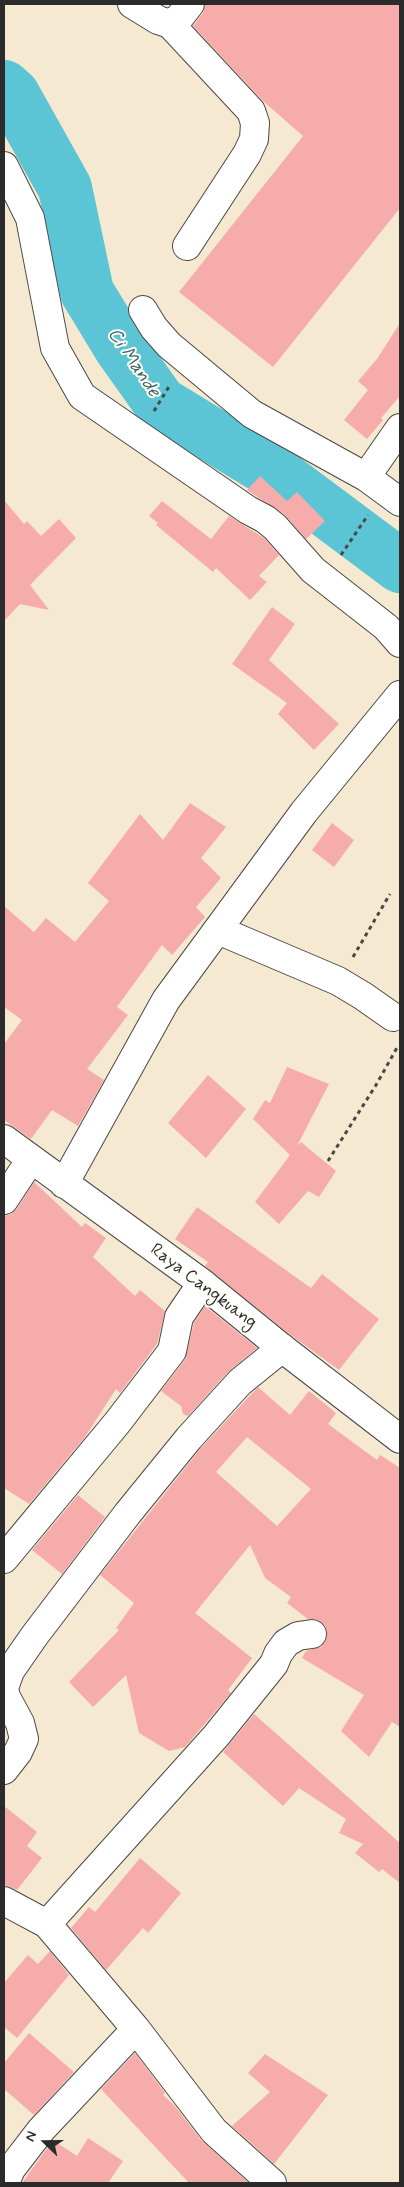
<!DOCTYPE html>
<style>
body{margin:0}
#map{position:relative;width:404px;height:2187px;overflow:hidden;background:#f5e9d2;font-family:Mynerve,sans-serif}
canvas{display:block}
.frame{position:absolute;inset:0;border:5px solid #2b2b2b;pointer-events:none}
.north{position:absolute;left:20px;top:2117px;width:50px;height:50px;-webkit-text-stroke:4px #fdfcf7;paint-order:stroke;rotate:292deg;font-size:14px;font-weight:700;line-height:20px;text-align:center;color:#2b2b2b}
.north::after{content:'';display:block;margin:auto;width:18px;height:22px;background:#2b2b2b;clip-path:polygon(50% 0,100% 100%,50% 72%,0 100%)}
</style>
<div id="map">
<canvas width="404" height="2187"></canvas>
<div class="frame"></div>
<div class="north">N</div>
</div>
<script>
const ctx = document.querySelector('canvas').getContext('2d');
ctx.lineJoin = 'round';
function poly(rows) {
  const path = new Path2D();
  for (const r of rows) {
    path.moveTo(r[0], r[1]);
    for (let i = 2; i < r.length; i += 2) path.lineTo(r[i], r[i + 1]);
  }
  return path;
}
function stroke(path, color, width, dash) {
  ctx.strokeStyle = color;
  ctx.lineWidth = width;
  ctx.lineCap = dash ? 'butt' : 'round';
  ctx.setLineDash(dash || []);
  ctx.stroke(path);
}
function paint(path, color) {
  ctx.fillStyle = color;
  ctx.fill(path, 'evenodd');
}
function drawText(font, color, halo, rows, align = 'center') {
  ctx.font = font + ' Mynerve,sans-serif';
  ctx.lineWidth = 4;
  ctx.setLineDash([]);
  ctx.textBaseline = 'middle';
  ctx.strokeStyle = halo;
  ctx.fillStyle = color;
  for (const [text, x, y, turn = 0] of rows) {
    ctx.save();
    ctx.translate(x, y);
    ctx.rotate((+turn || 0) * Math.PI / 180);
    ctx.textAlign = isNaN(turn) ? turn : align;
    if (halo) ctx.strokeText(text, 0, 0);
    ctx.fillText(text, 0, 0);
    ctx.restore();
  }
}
stroke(poly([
 [4,87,13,95,65,188,87,292,121,348,160,403,281,477,400,566]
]), '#5bc5d5', 54);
paint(poly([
 [205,4,400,4,400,208,273,367,179,292,303,136,263,101,193,26,203,13],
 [400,323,400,396,381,418,383,420,367,439,344,420,368,390,358,381,377,359],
 [260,476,287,501,297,492,325,521,306,539,285,515,247,490],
 [4,500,24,524,27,521,41,536,59,519,76,538,30,585,49,610,20,604,4,621],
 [162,501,211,539,229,516,264,538,279,555,259,576,267,582,250,600,216,568,213,572,156,525,158,523,149,516],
 [272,607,295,624,269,660,339,724,314,750,278,714,287,703,232,664],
 [190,803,226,827,201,858,221,878,196,907,205,917,172,955,162,945,117,1007,128,1015,87,1069,104,1080,78,1126,52,1110,31,1139,4,1120,4,1044,22,1020,4,1007,4,906,34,932,46,918,75,942,109,901,88,883,140,814,163,840],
 [332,823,354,840,334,867,312,850],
 [287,1067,329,1084,297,1146,301,1142,336,1171,319,1197,308,1191,279,1224,255,1202,290,1155,253,1119,265,1100,270,1103],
 [208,1075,246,1109,206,1158,168,1123],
 [34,1182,82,1227,85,1223,106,1238,93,1257,135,1296,140,1290,165,1311,157,1344,120,1393,116,1389,85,1437,29,1504,4,1488,4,1216,11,1214,17,1209],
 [197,1207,311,1288,322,1274,379,1319,339,1370,288,1333,205,1266,208,1262,175,1239],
 [205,1306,257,1348,229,1371,188,1416,183,1414,181,1406,161,1391,185,1360,194,1323],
 [258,1387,290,1415,309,1391,336,1413,328,1424,377,1460,380,1455,400,1468,400,1727,392,1722,369,1757,341,1731,364,1695,302,1658,306,1651,321,1647,326,1640,327,1632,325,1625,317,1619,308,1619,287,1603,291,1597,265,1578,250,1545,195,1613,252,1658,228,1690,231,1693,185,1747,169,1751,139,1733,126,1675,93,1707,69,1682,119,1630,116,1628,134,1603,100,1575,201,1448],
 [247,1437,311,1489,277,1526,216,1472],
 [78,1495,105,1517,62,1574,32,1550],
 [254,1714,400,1843,400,1883,382,1869,379,1872,355,1853,363,1844,339,1833,346,1819,299,1788,283,1806,223,1752],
 [4,1806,37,1832,27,1846,42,1858,17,1890,4,1885],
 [140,1858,181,1893,148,1933,143,1928,106,1970,71,1928,89,1907,95,1912],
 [50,1951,69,1975,17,2038,4,2027,4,1983,28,1955,38,1964],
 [29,2033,74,2072,34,2115,4,2089,4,2063],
 [135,2053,165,2093,163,2095,174,2105,202,2141,249,2183,189,2183,101,2089],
 [265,2054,328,2095,274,2164,232,2126,270,2092,248,2073],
 [88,2138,123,2161,108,2183,22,2183,53,2140,77,2156]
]), '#f6acaa');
const minor = poly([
 [132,4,158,20,170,24,251,111,255,123,254,139,247,154,187,246],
 [170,24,179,18,190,4],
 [4,166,30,218,55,348,82,396,248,510,265,519,275,527,313,570,386,627,400,643],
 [143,310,154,328,169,345,252,414,366,477,400,502],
 [366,477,400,428],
 [218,930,338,981,363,996,393,1017],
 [64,1184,166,1000,304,812,400,695],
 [4,1200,31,1159],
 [4,1559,117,1423,166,1359,172,1351,179,1317,202,1283],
 [4,1688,10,1671,35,1635,128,1513,189,1438,240,1382,282,1348],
 [4,1689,6,1697,20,1723,24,1739,18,1752,4,1770],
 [4,1901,47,1924,136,2029,214,2131,272,2183],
 [47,1924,216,1736,274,1664,278,1654,286,1643,298,1636,312,1634],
 [5,2183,11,2169,41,2130,136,2029]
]);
const major = poly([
 [4,1139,202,1283,282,1348,400,1439]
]);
stroke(minor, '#494844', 30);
stroke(major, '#494844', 30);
stroke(poly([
 [154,411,170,385],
 [341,555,368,515],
 [353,957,390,894],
 [328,1161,376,1085,398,1046]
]), '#494844', 3, [4, 4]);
stroke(minor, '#fff', 28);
stroke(major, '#fff', 28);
drawText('18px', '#2b2b2b', '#fdfcf7', [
 ["Raya Cangkuang",203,1287,37]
]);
drawText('italic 19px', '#3c6166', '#fdfcf7', [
 ["Ci Mande",133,363,56]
]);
</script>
